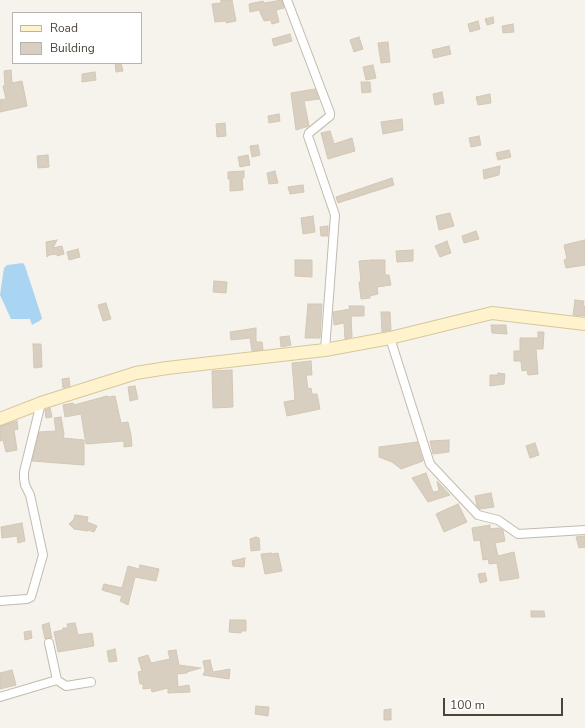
<!DOCTYPE html>
<style>
body{margin:0}
#map{position:relative;width:585px;height:728px;overflow:hidden;background:#f6f3ec;font-family:"Nunito Sans",sans-serif}
canvas{display:block}
.legend{position:absolute;left:12px;top:12px;width:130px;height:52px;box-sizing:border-box;background:#fff;border:1px solid #b7b4b0;margin:0;padding:5px 7px;list-style:none;font-size:12px;color:#4b4439}
.legend li{display:flex;align-items:center;gap:8px;height:20px}
.legend b{width:20px;border:1px solid #b7b4b0}
.scale{position:absolute;left:443px;top:698px;width:120px;height:18px;box-sizing:border-box;border:2px solid #4b4439;border-top:0;padding-left:5px;font-size:12px;line-height:14px;white-space:nowrap;color:#4b4439;-webkit-text-stroke:3px #fff;paint-order:stroke}
</style>
<div id="map">
<canvas width="585" height="728"></canvas>
<ul class="legend">
<li><b style="height:5px;background:#fff3cd"></b>Road</li>
<li><b style="height:11px;background:#d8cfc1"></b>Building</li>
</ul>
<div class="scale">100 m</div>
</div>
<script>
const ctx = document.querySelector('canvas').getContext('2d');
ctx.lineJoin = 'round';
function paint(path, color) {
  ctx.fillStyle = color;
  ctx.fill(path, 'evenodd');
}
function poly(rows) {
  const path = new Path2D();
  for (const r of rows) {
    path.moveTo(r[0], r[1]);
    for (let i = 2; i < r.length; i += 2) path.lineTo(r[i], r[i + 1]);
  }
  return path;
}
function stroke(path, color, width, dash) {
  ctx.strokeStyle = color;
  ctx.lineWidth = width;
  ctx.lineCap = dash ? 'butt' : 'round';
  ctx.setLineDash(dash || []);
  ctx.stroke(path);
}
paint(poly([
 [23,263,25,266,42,318,41,320,32,325,30,319,11,319,0,295,4,268,7,265]
]), '#a9d4f2');
const building = poly([
 [221,0,232,0,236,21,226,23,226,21,215,22,212,4,221,3,221,0],
 [282,0,284,8,276,10,279,22,272,24,271,20,264,21,259,10,250,12,249,4,263,1,264,3,282,0],
 [493,17,494,23,487,25,485,19,493,17],
 [478,21,480,29,470,32,468,24,478,21],
 [513,24,514,32,503,33,502,26,513,24],
 [290,34,292,41,274,46,272,39,290,34],
 [359,37,363,49,354,52,350,40,359,37],
 [388,42,390,62,381,63,378,43,388,42],
 [449,46,451,54,434,58,432,50,449,46],
 [115,63,121,63,123,71,116,72,115,63],
 [373,65,376,78,366,80,363,67,373,65],
 [11,70,12,83,22,81,27,106,0,112,0,100,6,99,3,86,5,85,4,71,11,70],
 [95,72,96,80,82,82,82,74,95,72],
 [361,82,370,82,371,92,362,93,361,82],
 [315,89,319,99,304,101,309,126,296,130,291,93,315,89],
 [442,92,444,103,435,105,433,94,442,92],
 [490,94,491,103,478,105,476,97,490,94],
 [279,114,280,121,269,123,268,116,279,114],
 [402,119,403,130,383,134,381,122,402,119],
 [225,123,226,136,217,137,216,124,225,123],
 [330,131,334,144,352,138,355,151,328,159,321,133,330,131],
 [479,136,481,145,471,147,469,138,479,136],
 [258,145,260,155,252,157,250,146,258,145],
 [509,150,511,157,498,160,496,153,509,150],
 [48,155,49,167,38,168,37,156,48,155],
 [248,155,250,165,240,167,238,157,248,155],
 [500,166,499,175,484,179,483,170,500,166],
 [244,171,244,178,242,178,243,190,230,191,230,179,228,179,228,172,244,171],
 [275,171,278,183,269,184,267,173,275,171],
 [392,178,394,185,338,203,336,197,392,178],
 [303,185,304,192,290,194,288,187,303,185],
 [450,213,454,226,439,230,436,216,450,213],
 [313,216,315,232,303,234,301,218,313,216],
 [328,226,328,236,321,236,320,227,328,226],
 [476,231,479,239,464,243,462,236,476,231],
 [57,240,53,248,62,246,64,254,57,256,57,254,49,255,47,257,46,242,57,240],
 [585,240,585,265,566,268,564,260,567,259,564,245,585,240],
 [447,241,451,253,440,257,435,246,447,241],
 [78,249,80,257,69,260,67,252,78,249],
 [413,250,413,261,397,262,396,251,413,250],
 [295,260,312,260,312,277,295,276,295,260],
 [372,260,385,260,385,275,389,275,391,285,377,287,378,294,370,296,370,298,361,299,359,282,361,282,359,261,372,260],
 [214,281,227,282,226,293,213,292,214,281],
 [575,300,584,301,583,306,585,306,585,316,573,315,575,300],
 [106,303,111,319,103,321,98,305,106,303],
 [308,304,322,304,320,338,305,338,308,304],
 [349,306,364,306,364,316,351,316,352,337,345,339,344,323,334,325,333,312,350,309,349,306],
 [381,312,390,312,391,330,382,332,381,312],
 [491,325,506,325,507,334,492,333,491,325],
 [256,328,256,342,262,342,263,350,252,351,250,338,231,340,230,332,256,328],
 [538,332,544,332,543,349,536,349,538,374,528,375,527,370,522,371,521,361,514,361,514,351,520,351,520,338,538,338,538,332],
 [289,336,291,345,281,347,280,337,289,336],
 [33,344,41,344,42,367,34,368,33,344],
 [311,361,312,375,306,375,308,389,311,388,312,394,317,394,320,409,287,416,284,402,295,400,292,363,311,361],
 [232,370,233,407,213,408,212,371,232,370],
 [498,373,505,374,504,384,490,386,490,375,498,375,498,373],
 [69,378,70,386,63,388,62,379,69,378],
 [135,386,138,399,130,401,128,387,135,386],
 [107,396,108,397,115,396,121,423,128,422,131,435,132,446,124,447,124,441,86,444,81,414,65,417,63,405,73,403,74,405,107,396],
 [50,408,52,417,46,418,45,410,50,408],
 [61,417,64,434,63,438,84,440,84,465,32,461,39,432,56,431,54,418,61,417],
 [17,421,18,429,14,430,17,450,6,452,3,440,0,441,0,426,17,421],
 [449,440,449,452,433,454,430,441,449,440],
 [417,442,423,461,401,469,392,462,379,457,379,447,417,442],
 [535,443,539,455,530,458,526,446,535,443],
 [426,473,433,492,439,491,437,481,450,495,428,502,412,478,426,473],
 [491,493,494,507,480,509,477,506,475,496,491,493],
 [458,504,467,522,444,532,436,514,458,504],
 [75,515,88,517,87,522,97,526,94,532,88,530,88,531,74,529,69,524,74,519,75,515],
 [22,523,25,541,18,543,17,536,2,538,1,527,22,523],
 [490,525,490,529,499,528,503,530,505,541,495,543,498,556,514,552,519,578,500,581,497,563,489,564,488,559,483,560,480,540,474,541,472,528,490,525],
 [585,536,585,547,579,548,576,537,585,536],
 [256,537,259,538,260,550,251,551,250,539,256,537],
 [271,553,272,554,278,553,282,571,265,574,261,554,271,553],
 [245,558,244,567,233,566,232,561,245,558],
 [140,565,159,569,156,581,135,577,128,605,120,601,122,596,102,590,104,584,122,588,128,566,139,569,140,565],
 [485,573,487,581,480,583,478,574,485,573],
 [531,611,544,611,545,617,531,617,531,611],
 [230,620,246,620,246,631,241,631,241,633,229,632,230,620],
 [49,623,52,638,45,639,42,625,49,623],
 [75,623,78,635,92,633,94,646,58,652,54,632,63,630,63,628,68,628,67,624,75,623],
 [31,631,32,638,25,640,24,632,31,631],
 [115,649,117,661,109,662,107,651,115,649],
 [176,650,179,665,201,668,187,672,187,673,177,674,178,687,189,685,190,692,168,693,168,688,152,692,151,688,143,689,143,684,140,684,138,672,142,671,138,658,148,655,151,663,170,659,168,651,176,650],
 [210,660,213,672,230,669,229,679,203,675,205,671,203,661,210,660],
 [12,670,16,685,0,689,0,673,12,670],
 [256,706,269,707,268,716,255,714,256,706],
 [391,709,391,720,384,720,384,710,391,709]
]);
paint(building, '#d8cfc1');
stroke(building, '#d3c7b4', 1);
const street = poly([
 [287,0,330,113,330,116,309,133,308,136,335,215,325,350],
 [390,338,430,464,478,515,498,520,518,534,585,530],
 [0,601,27,599,31,597,43,555,30,495,25,485,24,478,24,472,41,403],
 [49,643,57,680,66,686,91,682],
 [0,697,57,680]
]);
const secondary = poly([
 [0,419,41,403,136,373,167,368,325,350,390,338,492,313,585,324]
]);
stroke(street, '#c2bbae', 10);
stroke(secondary, '#d6c79b', 14);
stroke(street, '#fff', 8);
stroke(secondary, '#fff3cd', 12);
</script>
